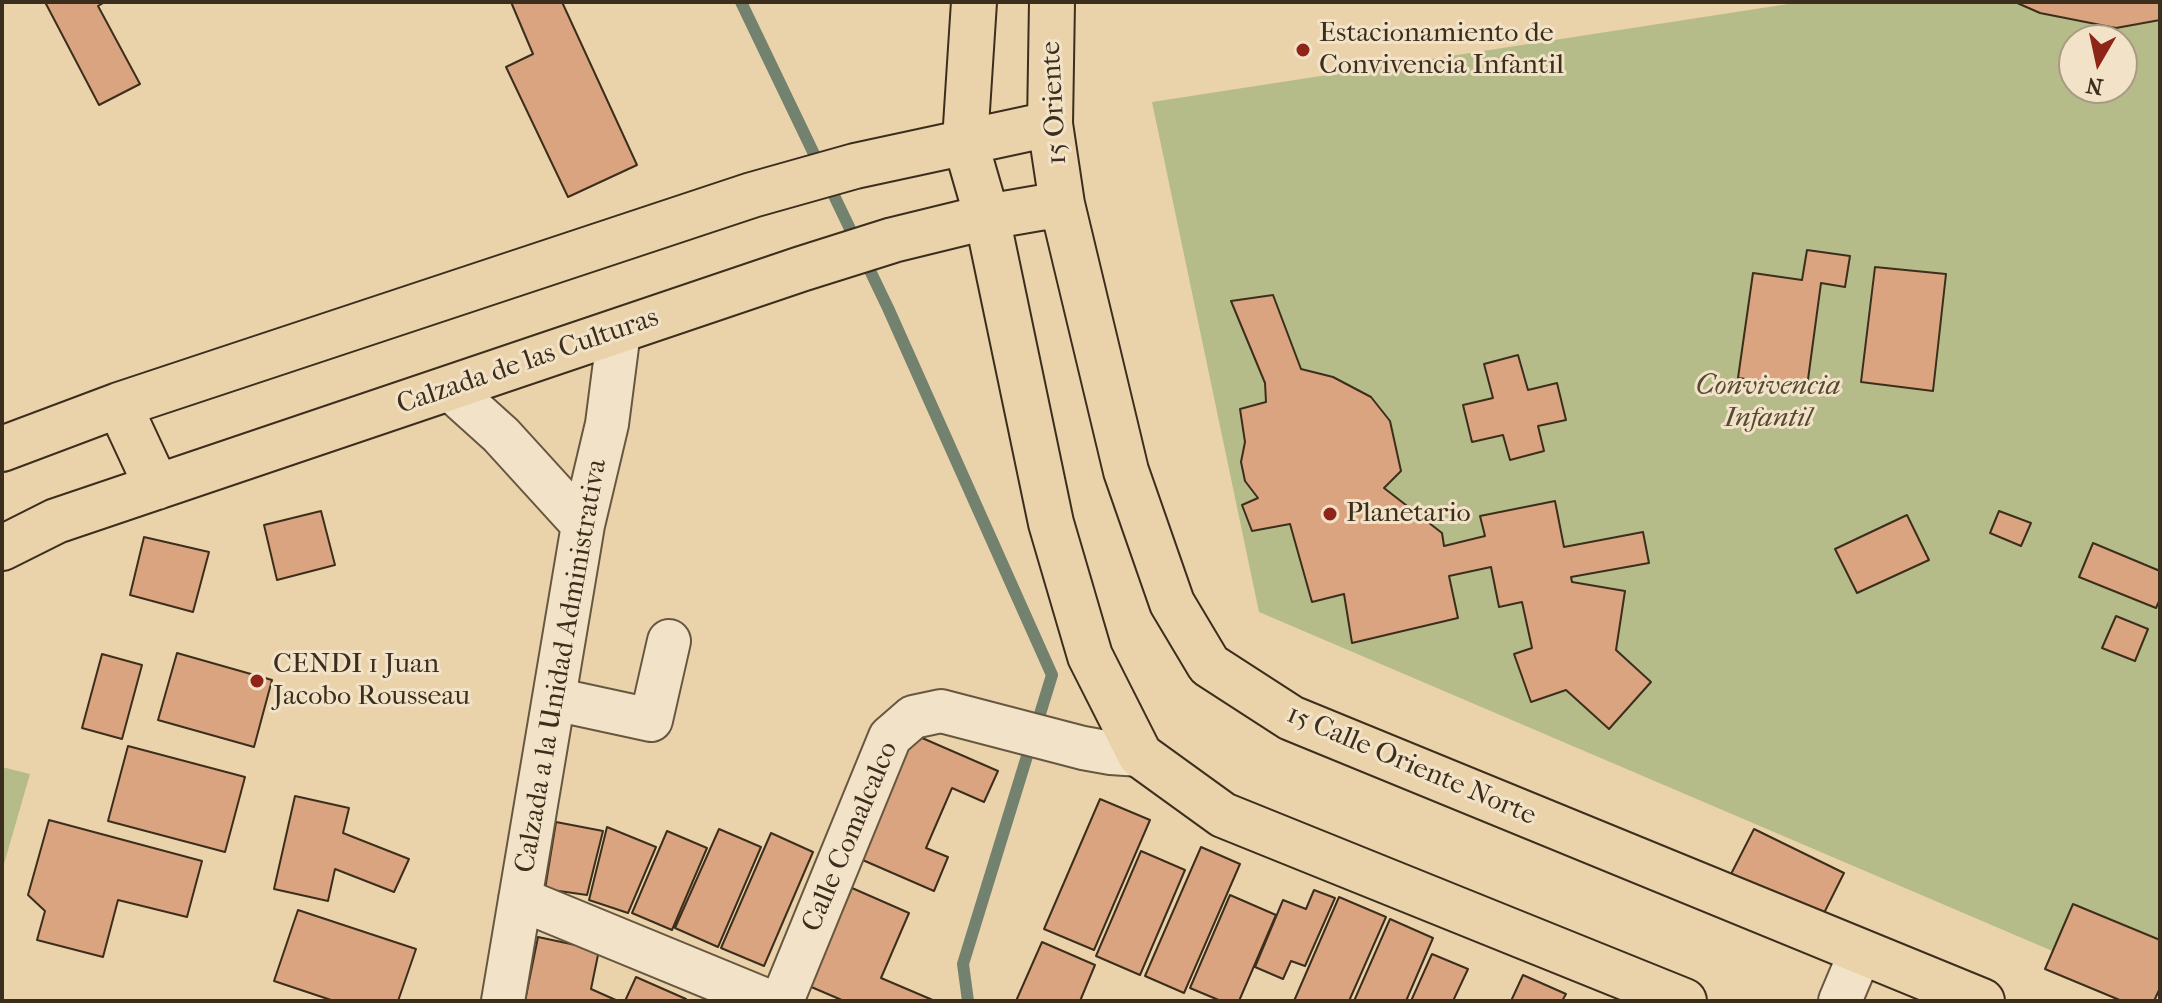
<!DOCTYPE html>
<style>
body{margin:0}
#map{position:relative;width:2162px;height:1003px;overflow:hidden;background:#ead3ab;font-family:"IM FELL French Canon",serif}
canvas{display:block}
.frame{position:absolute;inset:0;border:4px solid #3c2e1c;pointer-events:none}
.north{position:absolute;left:2058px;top:24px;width:80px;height:80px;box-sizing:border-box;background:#f1e2c8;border:2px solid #a99a83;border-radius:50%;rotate:189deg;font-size:22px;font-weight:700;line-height:32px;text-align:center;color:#3c2e1c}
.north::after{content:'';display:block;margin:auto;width:28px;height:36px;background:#8f2418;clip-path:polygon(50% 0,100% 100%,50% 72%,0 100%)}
</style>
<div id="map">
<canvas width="2162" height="1003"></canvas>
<div class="frame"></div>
<div class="north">N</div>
</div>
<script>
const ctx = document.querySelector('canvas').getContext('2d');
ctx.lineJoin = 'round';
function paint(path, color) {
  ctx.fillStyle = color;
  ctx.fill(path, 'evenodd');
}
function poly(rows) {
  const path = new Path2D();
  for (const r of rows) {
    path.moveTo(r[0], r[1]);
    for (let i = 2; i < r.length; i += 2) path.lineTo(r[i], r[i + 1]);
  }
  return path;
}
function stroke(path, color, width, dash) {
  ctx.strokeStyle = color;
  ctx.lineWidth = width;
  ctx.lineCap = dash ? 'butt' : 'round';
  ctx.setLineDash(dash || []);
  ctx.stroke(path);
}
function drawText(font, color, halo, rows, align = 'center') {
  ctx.font = font + ' "IM FELL French Canon",serif';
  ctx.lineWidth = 6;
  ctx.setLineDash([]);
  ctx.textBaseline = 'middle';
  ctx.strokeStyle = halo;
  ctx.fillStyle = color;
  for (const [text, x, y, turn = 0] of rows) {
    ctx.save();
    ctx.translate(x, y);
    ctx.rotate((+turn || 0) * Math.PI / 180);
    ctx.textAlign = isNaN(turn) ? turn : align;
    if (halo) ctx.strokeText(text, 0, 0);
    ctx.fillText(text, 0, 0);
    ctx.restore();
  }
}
paint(poly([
 [1801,2,2160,2,2160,997,1259,612,1152,102],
 [2074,40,2122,40,2122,88,2074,88],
 [2,767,30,774,2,871]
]), '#b6bc89');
stroke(poly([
 [741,2,888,308,1052,675,963,964,968,1001]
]), '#73816f', 12);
const building = poly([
 [45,2,105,2,98,6,140,84,99,105,45,2],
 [511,2,562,2,637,165,568,197,506,67,533,54,511,2],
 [2015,2,2160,2,2160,20,2116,28,2040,13,2015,2],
 [1807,250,1850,256,1845,287,1821,283,1807,387,1738,378,1753,273,1802,280,1807,250],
 [1875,267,1946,274,1933,391,1861,382,1875,267],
 [1273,295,1301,369,1333,377,1371,397,1390,421,1401,471,1384,488,1442,533,1444,546,1485,536,1480,516,1555,501,1564,547,1643,532,1649,563,1571,577,1572,582,1625,591,1616,650,1651,682,1609,729,1566,690,1531,702,1514,654,1532,648,1522,602,1499,607,1491,567,1449,576,1458,618,1352,643,1344,594,1312,602,1290,524,1252,531,1242,505,1258,498,1245,481,1241,462,1245,442,1240,409,1266,402,1265,383,1231,301,1273,295],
 [1518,355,1528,390,1557,383,1566,420,1538,426,1544,451,1510,460,1503,435,1472,442,1463,405,1493,398,1484,364,1518,355],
 [321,511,335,565,277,580,264,525,321,511],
 [1999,511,2031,523,2021,546,1990,533,1999,511],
 [1907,515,1929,560,1857,593,1835,549,1907,515],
 [144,537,209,552,193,612,130,595,144,537],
 [2093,543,2160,571,2160,599,2156,608,2079,577,2093,543],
 [2116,616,2148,629,2135,661,2102,648,2116,616],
 [177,653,272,680,254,747,158,720,177,653],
 [102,654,142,665,122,739,82,728,102,654],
 [913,734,998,771,984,802,952,788,926,848,948,857,934,891,858,858,913,734],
 [128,746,245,777,225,852,108,821,128,746],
 [295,796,349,808,343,833,409,859,394,892,335,869,328,901,274,889,295,796],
 [1100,799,1150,820,1094,950,1044,929,1100,799],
 [49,820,202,861,187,917,118,900,103,957,37,940,45,911,28,895,49,820],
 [556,822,603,831,587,895,545,889,556,822],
 [607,827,656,847,628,913,589,900,607,827],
 [719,829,761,847,718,947,675,928,719,829],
 [1754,829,1844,873,1820,921,1730,876,1754,829],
 [667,831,707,848,672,930,632,913,667,831],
 [771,833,813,852,764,966,721,948,771,833],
 [1201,847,1240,864,1184,993,1145,976,1201,847],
 [1141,851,1185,870,1140,975,1096,956,1141,851],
 [852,888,909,913,881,978,935,1001,844,1001,809,986,852,888],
 [1314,890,1335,898,1305,966,1291,961,1283,979,1255,967,1283,900,1306,909,1314,890],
 [1230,895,1276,915,1239,1001,1221,1001,1190,988,1230,895],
 [1339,897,1386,917,1349,1001,1294,1001,1339,897],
 [2073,904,2160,940,2160,988,2154,1001,2122,1001,2045,969,2073,904],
 [298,910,416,949,398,1001,334,1001,274,981,298,910],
 [1390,919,1433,938,1406,1001,1354,1001,1390,919],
 [538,937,599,950,591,989,618,1001,525,1001,538,937],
 [1042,942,1095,965,1080,1001,1016,1001,1042,942],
 [1432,954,1468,969,1453,1001,1411,1001,1432,954],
 [1523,975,1566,994,1562,1001,1511,1001,1523,975],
 [636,977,686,999,685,1001,625,1001,636,977]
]);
paint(building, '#d9a47f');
stroke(building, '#3c2e1c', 2);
const minor = poly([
 [450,389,501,435,583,525],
 [554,699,651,720,669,641],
 [520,899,768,1001],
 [503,1001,583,525,607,424,619,331],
 [782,1001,890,737,913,717,941,711,1083,748,1111,753,1140,755],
 [1840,1001,1861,951]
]);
const major = poly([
 [974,2,965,141,987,217,1051,523,1090,656,1140,755,1223,815,1684,1001],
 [1052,2,1050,124,1062,204,1126,471,1172,603,1209,665,1291,718,1982,1001],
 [119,405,157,487],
 [2,449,119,405,752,195,855,166,1050,124],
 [2,548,56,521,801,269,893,240,987,217,1062,204]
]);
stroke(minor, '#685740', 46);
stroke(major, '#3c2e1c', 48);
stroke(minor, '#f1e2c8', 42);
stroke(major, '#ead3ab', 44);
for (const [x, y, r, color] of [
 [1303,50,8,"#8f2418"],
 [1330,514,8,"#8f2418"],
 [257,681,8,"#8f2418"]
]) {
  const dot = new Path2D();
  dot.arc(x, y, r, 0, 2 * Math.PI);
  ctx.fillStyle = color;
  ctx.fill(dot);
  stroke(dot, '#f1e2c8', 3);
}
drawText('28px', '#3c2e1c', '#f1e2c8', [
 ["Estacionamiento de",1319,34],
 ["Convivencia Infantil",1319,66],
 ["Planetario",1346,514],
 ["CENDI 1 Juan",273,665],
 ["Jacobo Rousseau",273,697]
], 'left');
drawText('28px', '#3c2e1c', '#f1e2c8', [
 ["15 Oriente",1055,103,-93],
 ["Calzada de las Culturas",528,362,-19],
 ["Calzada a la Unidad Administrativa",562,666,-80],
 ["15 Calle Oriente Norte",1411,766,23],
 ["Calle Comalcalco",851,837,-67]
]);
drawText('italic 28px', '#544a32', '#f1e2c8', [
 ["Convivencia",1768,387],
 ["Infantil",1768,419]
]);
</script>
